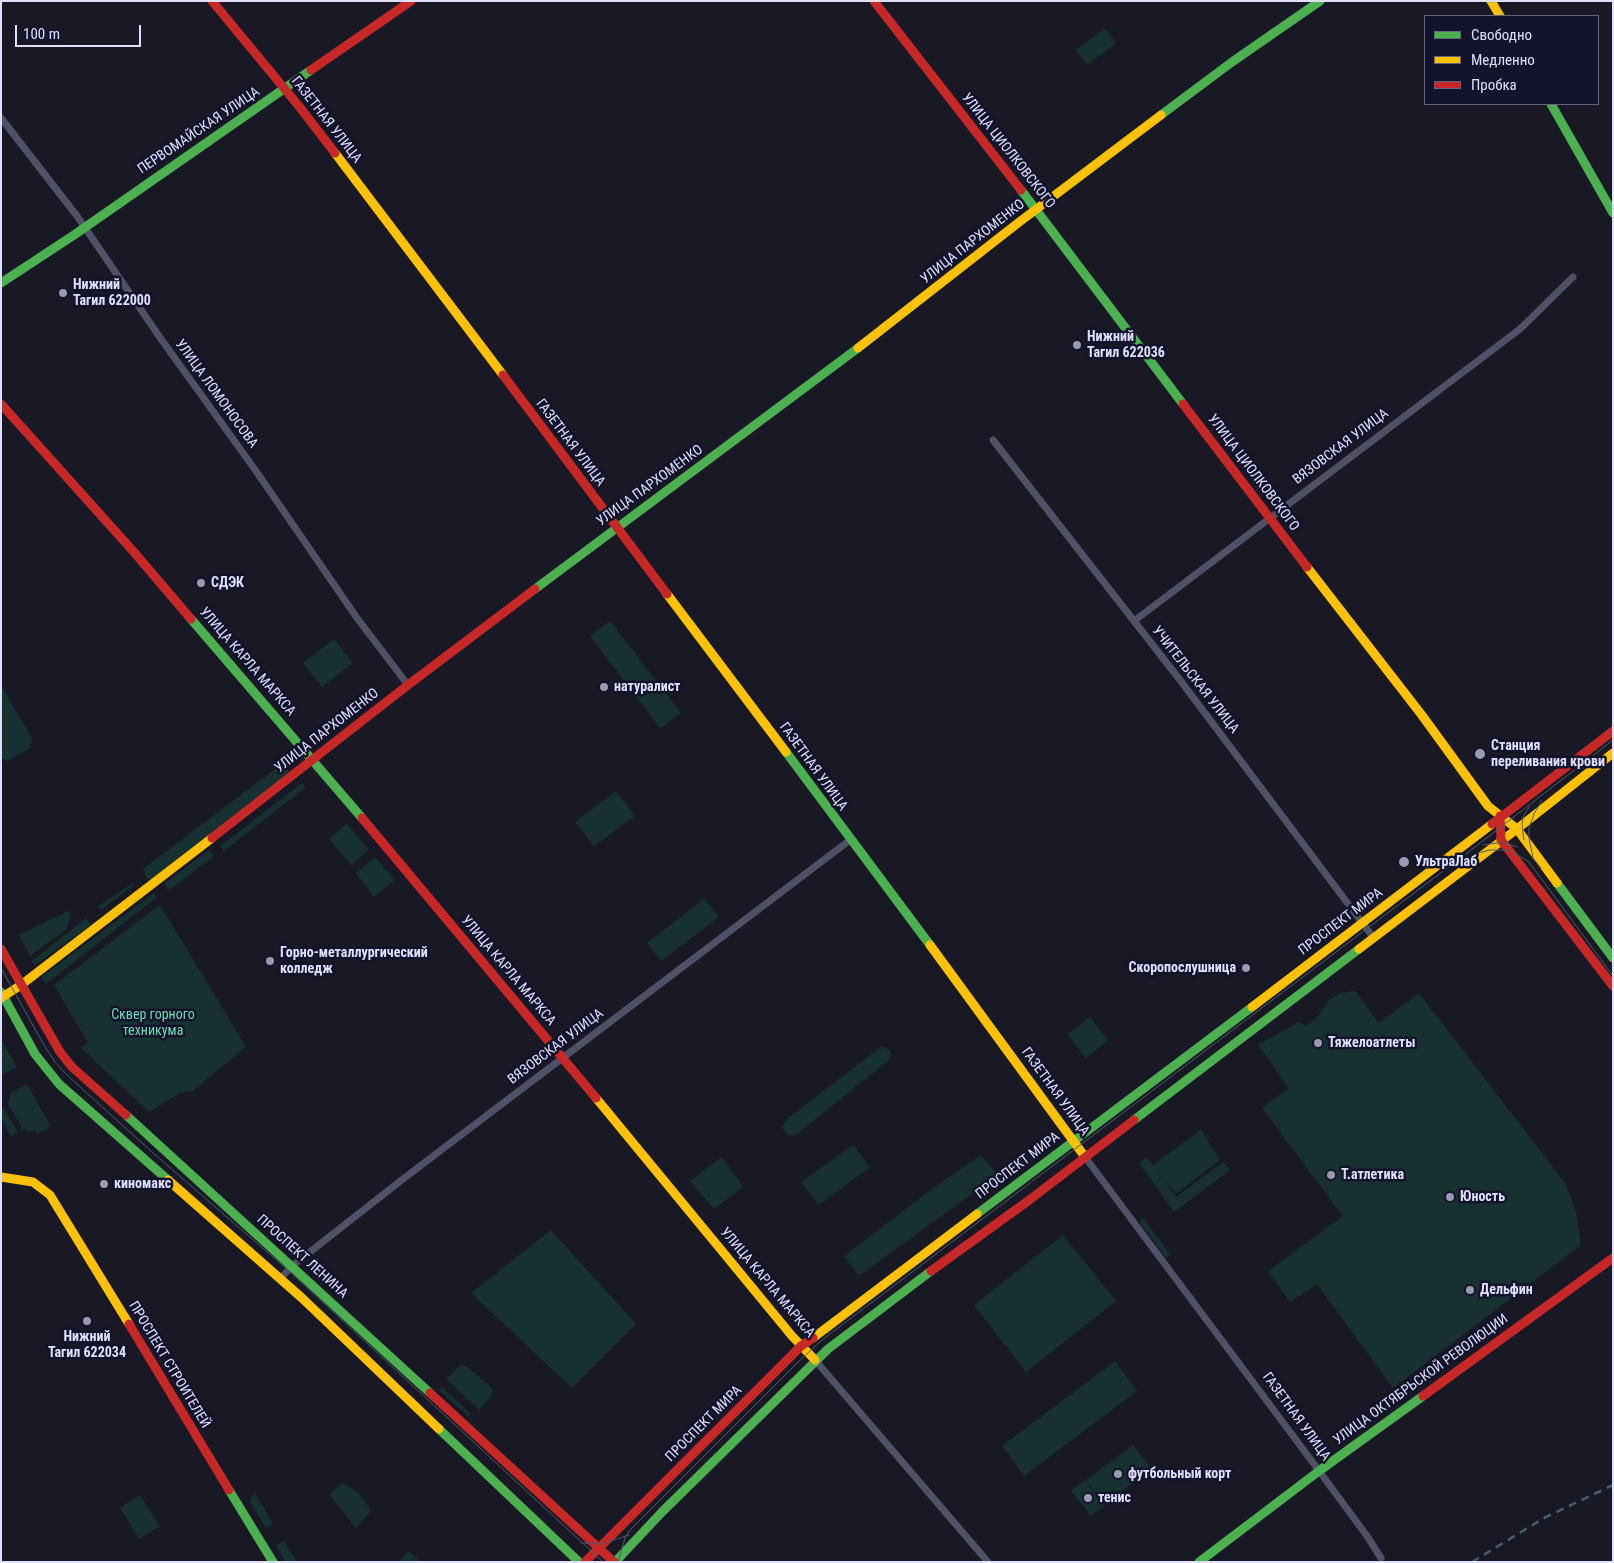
<!DOCTYPE html>
<meta charset="utf-8">
<style>
body{margin:0}
#map{position:relative;width:1614px;height:1563px;overflow:hidden;background:#191926;font-family:"Roboto Condensed",sans-serif}
canvas{display:block}
.frame{position:absolute;inset:0;border:2px solid #dfe0fd;pointer-events:none}
.legend{position:absolute;left:1424px;top:15px;width:175px;height:90px;box-sizing:border-box;background:#14132c;border:1px solid #656580;margin:0;padding:6px 9px;list-style:none;font-size:15px;color:#dfe0fd}
.legend li{display:flex;align-items:center;gap:10px;height:25px}
.legend b{width:25px;border:1px solid #656580}
.scale{position:absolute;left:15px;top:25px;width:126px;height:22px;box-sizing:border-box;border:2px solid #dfe0fd;border-top:0;padding-left:6px;font-size:15px;line-height:18px;white-space:nowrap;color:#dfe0fd;-webkit-text-stroke:4px #14132c;paint-order:stroke}
</style>
<div id="map">
<canvas width="1614" height="1563"></canvas>
<div class="frame"></div>
<ul class="legend">
<li><b style="height:6px;background:#4caf50"></b>Свободно</li>
<li><b style="height:6px;background:#ffc107"></b>Медленно</li>
<li><b style="height:6px;background:#c62828"></b>Пробка</li>
</ul>
<div class="scale">100 m</div>
</div>
<script>
const ctx = document.querySelector('canvas').getContext('2d');
ctx.lineJoin = 'round';
function paint(path, color) {
  ctx.fillStyle = color;
  ctx.fill(path, 'evenodd');
}
function poly(rows) {
  const path = new Path2D();
  for (const r of rows) {
    path.moveTo(r[0], r[1]);
    for (let i = 2; i < r.length; i += 2) path.lineTo(r[i], r[i + 1]);
  }
  return path;
}
function stroke(path, color, width, dash) {
  ctx.strokeStyle = color;
  ctx.lineWidth = width;
  ctx.lineCap = dash ? 'butt' : 'round';
  ctx.setLineDash(dash || []);
  ctx.stroke(path);
}
function drawText(font, color, halo, rows, align = 'center') {
  ctx.font = font + ' "Roboto Condensed",sans-serif';
  ctx.lineWidth = 5;
  ctx.setLineDash([]);
  ctx.textBaseline = 'middle';
  ctx.strokeStyle = halo;
  ctx.fillStyle = color;
  for (const [text, x, y, turn = 0] of rows) {
    ctx.save();
    ctx.translate(x, y);
    ctx.rotate((+turn || 0) * Math.PI / 180);
    ctx.textAlign = isNaN(turn) ? turn : align;
    if (halo) ctx.strokeText(text, 0, 0);
    ctx.fillText(text, 0, 0);
    ctx.restore();
  }
}
paint(poly([
 [1105,28,1116,43,1087,65,1076,50],
 [610,621,681,713,660,728,590,636],
 [334,639,353,663,322,687,303,663],
 [1,685,32,738,30,748,8,761,1,758],
 [283,763,291,774,153,879,148,879,143,869],
 [302,783,305,788,224,851,220,846],
 [616,791,635,816,594,846,575,822],
 [347,824,369,850,351,865,329,839],
 [209,850,214,856,168,891,165,883],
 [375,857,395,880,374,897,356,873],
 [133,883,134,885,101,910,98,906],
 [154,893,157,897,46,984,41,977],
 [704,899,719,917,661,961,647,943],
 [160,905,246,1047,193,1091,180,1093,149,1112,80,1047,88,1043,54,985],
 [68,911,71,914,67,929,30,956,19,935],
 [86,918,91,925,35,965,32,961],
 [487,948,510,974,503,974,485,952],
 [1355,991,1379,1023,1419,993,1565,1183,1576,1211,1581,1245,1393,1388,1317,1284,1290,1302,1268,1271,1343,1216,1262,1108,1289,1088,1258,1045,1299,1022,1306,1026,1318,1016,1331,998,1341,993],
 [1090,1017,1108,1041,1085,1058,1068,1034],
 [1,1039,16,1066,16,1068,1,1075],
 [882,1046,889,1050,891,1056,889,1060,796,1135,788,1135,782,1127,787,1119],
 [25,1085,28,1086,50,1125,49,1128,38,1134,34,1131,28,1132,25,1129,22,1130,20,1126,21,1125,7,1103,10,1100,10,1094],
 [4,1108,18,1133,11,1136,1,1118,1,1109],
 [1201,1130,1220,1160,1176,1194,1156,1170,1176,1197,1223,1162,1230,1170,1174,1212,1139,1163,1147,1157,1153,1165],
 [853,1145,870,1167,819,1205,801,1182],
 [981,1155,998,1175,859,1276,844,1256,928,1192],
 [722,1157,743,1187,714,1209,690,1181],
 [1143,1218,1170,1255,1166,1258,1139,1221],
 [551,1230,636,1324,572,1388,471,1293],
 [1063,1235,1116,1301,1026,1372,974,1305],
 [1115,1361,1137,1391,1024,1476,1002,1446],
 [461,1365,466,1366,489,1385,493,1391,491,1397,479,1410,446,1379],
 [442,1387,471,1414,469,1417,439,1390],
 [1133,1445,1151,1469,1104,1504,1086,1480],
 [1085,1480,1104,1506,1091,1516,1071,1491],
 [342,1483,359,1493,371,1511,356,1528,329,1494],
 [255,1493,273,1524,266,1528,250,1502,251,1497],
 [140,1495,160,1526,139,1539,120,1508],
 [284,1541,297,1562,285,1562,276,1546],
 [408,1551,421,1562,399,1562]
]), '#16312f');
stroke(poly([
 [1,118,77,216,161,339,256,471,357,618,408,685],
 [993,440,1180,680,1373,937],
 [1134,621,1520,329,1573,277],
 [1085,1157,1311,1460,1367,1536,1381,1558],
 [280,1279,292,1266,403,1179,850,840],
 [815,1360,988,1562]
]), '#4f5166', 7);
stroke(poly([
 [1551,104,1613,213],
 [1161,115,1232,62,1320,1],
 [1021,190,1183,404],
 [1,283,74,235,311,70],
 [535,589,858,348],
 [191,619,362,818],
 [786,752,930,945],
 [1557,883,1613,958],
 [1,992,35,1054,59,1084,168,1180],
 [126,1115,430,1393],
 [1134,1120,1359,949],
 [977,1214,1252,1007],
 [439,1429,579,1562],
 [229,1490,273,1562],
 [615,1562,662,1512,828,1349,931,1271],
 [1199,1562,1319,1471,1423,1396]
]), '#4caf50', 9);
stroke(poly([
 [1491,1,1500,16],
 [335,153,503,375],
 [858,348,1018,223,1161,115],
 [1307,567,1421,714,1488,806,1517,829,1557,883],
 [667,594,786,752],
 [930,945,1085,1157],
 [1359,949,1517,829,1613,753],
 [1,998,21,985,212,838],
 [1252,1007,1492,824],
 [596,1098,792,1336,815,1360],
 [1,1177,33,1182,50,1195,129,1324],
 [168,1180,302,1298,439,1429],
 [813,1338,977,1214]
]), '#ffc107', 9);
stroke(poly([
 [212,1,298,105,335,153],
 [874,1,1021,190],
 [311,70,411,1],
 [503,375,667,594],
 [1,404,133,551,191,619],
 [1183,404,1307,567],
 [1500,816,1501,840,1613,986],
 [362,818,596,1098],
 [1492,824,1613,731],
 [212,838,408,685,535,589],
 [1,949,60,1052,72,1067,126,1115],
 [931,1271,1028,1201,1134,1120],
 [129,1324,229,1490],
 [430,1393,614,1562],
 [1423,1396,1613,1258],
 [585,1562,801,1346,813,1338]
]), '#c62828', 9);
stroke(poly([
 [1524,840,1522,825,1523,817,1529,807],
 [1483,845,1503,842,1517,847],
 [1473,854,1490,850,1509,850,1529,862,1613,976],
 [1541,868,1533,858,1529,838,1529,828,1534,814,1542,800],
 [1,968,44,1045,55,1062,68,1076,152,1152,288,1270,603,1562],
 [581,1543,601,1544,629,1535],
 [618,1562,625,1538,630,1530,796,1364,822,1340,1475,847,1613,740]
]), '#475f6b', 1);
stroke(poly([
 [1472,1562,1544,1518,1613,1485]
]), '#475f6b', 2.5, [8, 6]);
for (const [x, y, r, color] of [
 [63,293,5,"#9a9ab2"],
 [1077,345,5,"#9a9ab2"],
 [201,583,5,"#9a9ab2"],
 [604,687,5,"#9a9ab2"],
 [1480,754,6,"#9a9ab2"],
 [1404,862,6,"#9a9ab2"],
 [270,961,5,"#9a9ab2"],
 [1246,968,5,"#9a9ab2"],
 [1318,1043,5,"#9a9ab2"],
 [1331,1175,5,"#9a9ab2"],
 [104,1184,5,"#9a9ab2"],
 [1450,1197,5,"#9a9ab2"],
 [1470,1290,5,"#9a9ab2"],
 [87,1321,5,"#9a9ab2"],
 [1118,1474,5,"#9a9ab2"],
 [1088,1498,5,"#9a9ab2"]
]) {
  const dot = new Path2D();
  dot.arc(x, y, r, 0, 2 * Math.PI);
  ctx.fillStyle = color;
  ctx.fill(dot);
  stroke(dot, '#14132c', 2);
}
drawText('14px', '#dfe0fd', '#14132c', [
 ["ГАЗЕТНАЯ УЛИЦА",326,120,52],
 ["ПЕРВОМАЙСКАЯ УЛИЦА",199,131,-34],
 ["УЛИЦА ЦИОЛКОВСКОГО",1008,151,52],
 ["УЛИЦА ПАРХОМЕНКО",973,242,-38],
 ["УЛИЦА ЛОМОНОСОВА",216,394,54],
 ["ГАЗЕТНАЯ УЛИЦА",570,443,53],
 ["ВЯЗОВСКАЯ УЛИЦА",1341,447,-37],
 ["УЛИЦА ЦИОЛКОВСКОГО",1253,473,53],
 ["УЛИЦА ПАРХОМЕНКО",650,486,-36],
 ["УЛИЦА КАРЛА МАРКСА",247,662,49],
 ["УЧИТЕЛЬСКАЯ УЛИЦА",1195,680,52],
 ["УЛИЦА ПАРХОМЕНКО",327,731,-38],
 ["ГАЗЕТНАЯ УЛИЦА",813,767,54],
 ["ПРОСПЕКТ МИРА",1341,922,-37],
 ["УЛИЦА КАРЛА МАРКСА",508,971,50],
 ["ВЯЗОВСКАЯ УЛИЦА",556,1047,-37],
 ["ГАЗЕТНАЯ УЛИЦА",1055,1092,54],
 ["ПРОСПЕКТ МИРА",1018,1166,-37],
 ["ПРОСПЕКТ ЛЕНИНА",302,1257,42],
 ["УЛИЦА КАРЛА МАРКСА",767,1283,50],
 ["ПРОСПЕКТ СТРОИТЕЛЕЙ",169,1365,59],
 ["УЛИЦА ОКТЯБРЬСКОЙ РЕВОЛЮЦИИ",1421,1380,-36],
 ["ГАЗЕТНАЯ УЛИЦА",1296,1417,54],
 ["ПРОСПЕКТ МИРА",704,1424,-45]
]);
drawText('bold 14px', '#dfe0fd', '#14132c', [
 ["Нижний",73,285],
 ["Тагил 622000",73,301],
 ["Нижний",1087,337],
 ["Тагил 622036",1087,353],
 ["СДЭК",211,583],
 ["натуралист",614,687],
 ["Станция",1491,746],
 ["переливания крови",1491,762],
 ["УльтраЛаб",1415,862],
 ["Горно-металлургический",280,953],
 ["колледж",280,969],
 ["Скоропослушница",1236,968,"right"],
 ["Тяжелоатлеты",1328,1043],
 ["Т.атлетика",1341,1175],
 ["киномакс",114,1184],
 ["Юность",1460,1197],
 ["Дельфин",1480,1290],
 ["Нижний",87,1337,"center"],
 ["Тагил 622034",87,1353,"center"],
 ["футбольный корт",1128,1474],
 ["тенис",1098,1498]
], 'left');
drawText('14px', '#6ddcb0', '#14132c', [
 ["Сквер горного",153,1015],
 ["техникума",153,1031]
]);
</script>
